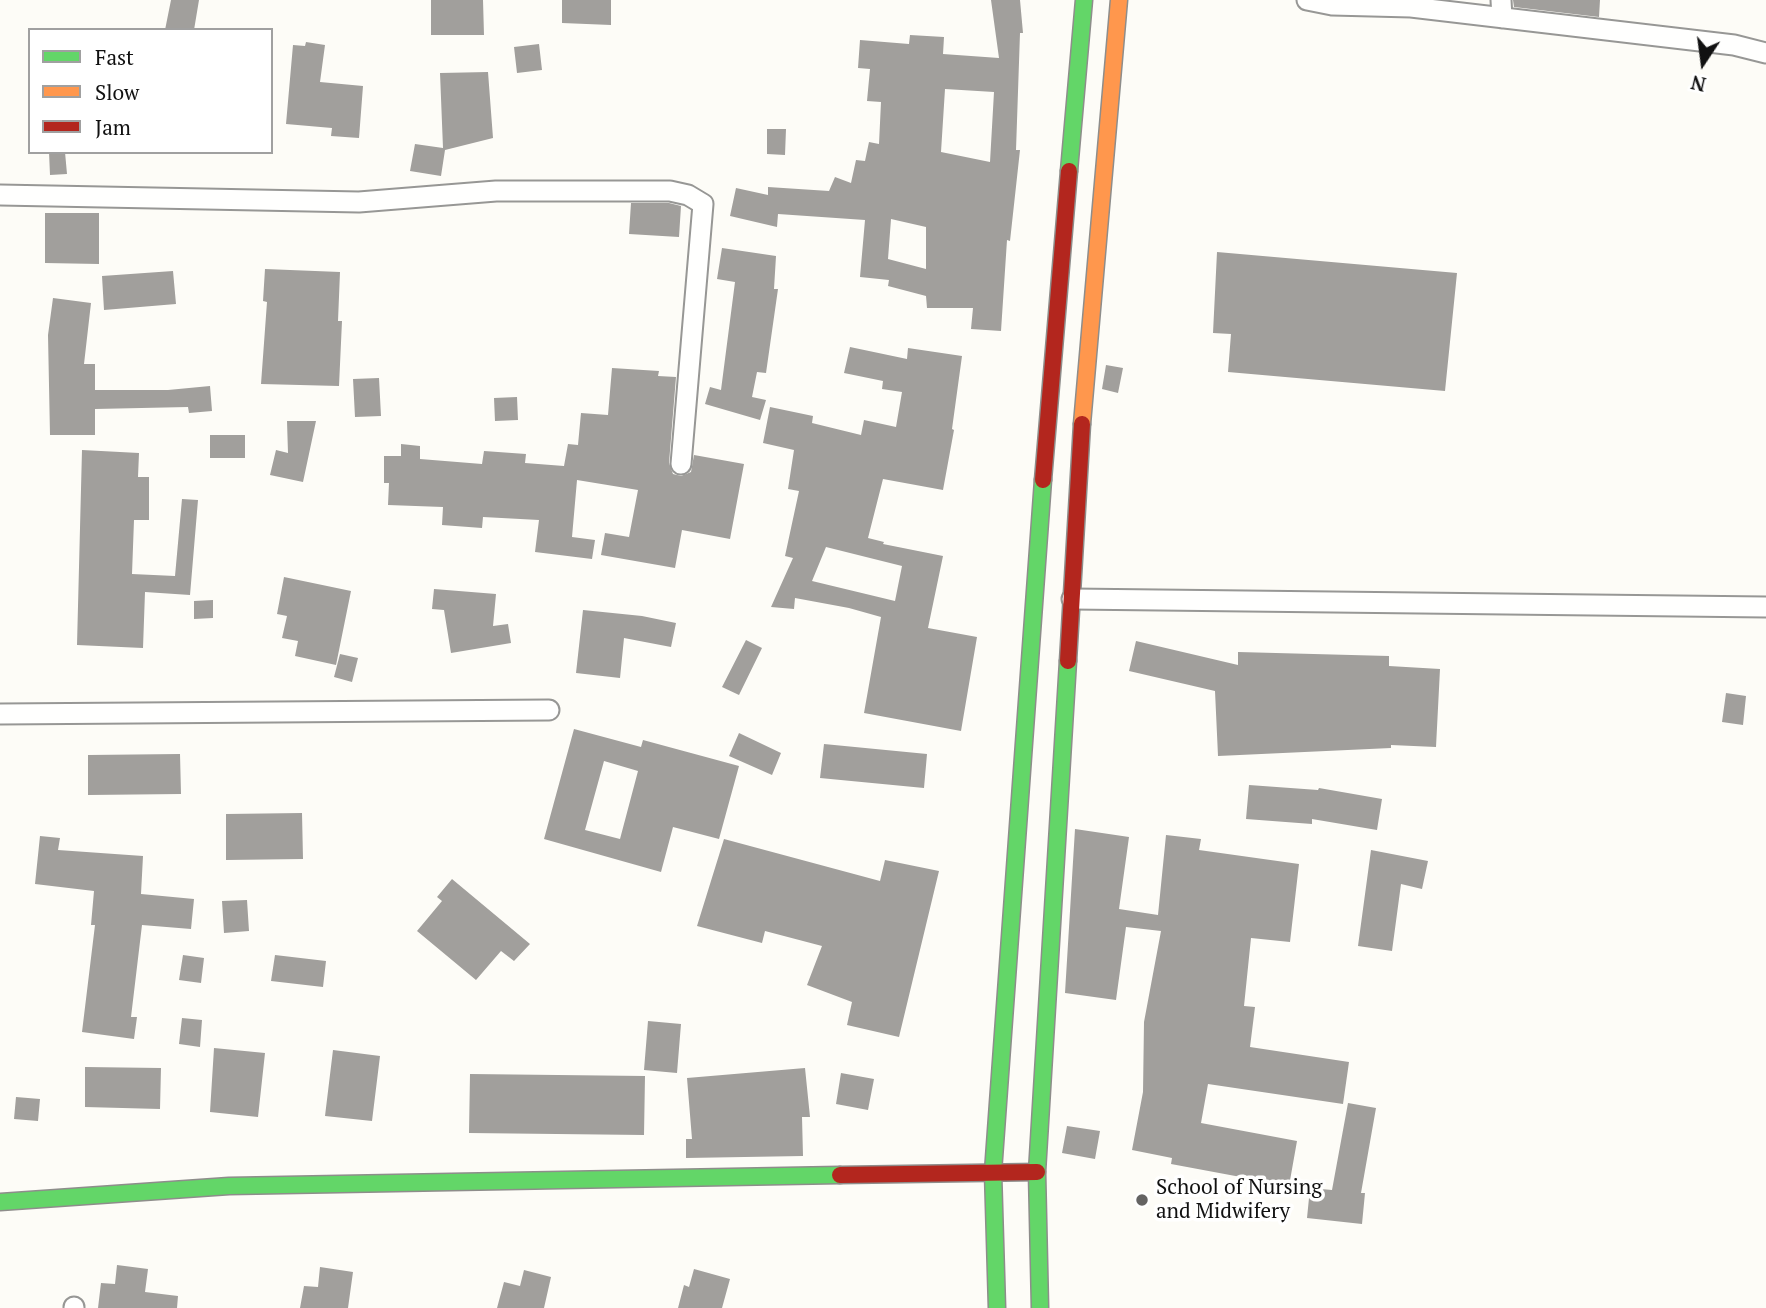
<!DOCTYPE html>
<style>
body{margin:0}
#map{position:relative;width:1766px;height:1308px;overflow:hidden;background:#fdfcf7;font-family:"PT Serif",serif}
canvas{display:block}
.legend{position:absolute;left:28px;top:28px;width:245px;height:126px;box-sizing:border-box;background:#fff;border:2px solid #a0a0a0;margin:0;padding:9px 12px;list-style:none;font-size:21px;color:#111}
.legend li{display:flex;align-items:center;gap:14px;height:35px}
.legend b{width:35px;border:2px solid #a0a0a0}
.north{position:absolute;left:1668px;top:28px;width:70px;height:70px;-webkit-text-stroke:5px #fff;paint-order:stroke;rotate:193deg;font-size:19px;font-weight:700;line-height:28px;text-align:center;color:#111}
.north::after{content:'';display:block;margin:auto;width:24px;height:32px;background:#111;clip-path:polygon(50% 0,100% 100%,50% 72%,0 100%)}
</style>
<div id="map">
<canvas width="1766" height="1308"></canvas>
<ul class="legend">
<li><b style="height:9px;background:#63d668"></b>Fast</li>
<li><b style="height:9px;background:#ff974d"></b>Slow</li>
<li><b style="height:9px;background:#b3261e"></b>Jam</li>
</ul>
<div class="north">N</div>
</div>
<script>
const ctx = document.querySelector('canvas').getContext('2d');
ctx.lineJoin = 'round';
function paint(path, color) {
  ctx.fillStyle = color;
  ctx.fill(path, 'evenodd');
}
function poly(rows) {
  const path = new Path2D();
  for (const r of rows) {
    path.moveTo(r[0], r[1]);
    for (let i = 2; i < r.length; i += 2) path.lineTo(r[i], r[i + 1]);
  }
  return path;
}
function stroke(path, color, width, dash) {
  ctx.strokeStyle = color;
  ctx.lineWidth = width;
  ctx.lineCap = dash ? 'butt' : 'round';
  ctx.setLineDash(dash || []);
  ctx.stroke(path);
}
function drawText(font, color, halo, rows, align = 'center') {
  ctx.font = font + ' "PT Serif",serif';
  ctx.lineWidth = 7;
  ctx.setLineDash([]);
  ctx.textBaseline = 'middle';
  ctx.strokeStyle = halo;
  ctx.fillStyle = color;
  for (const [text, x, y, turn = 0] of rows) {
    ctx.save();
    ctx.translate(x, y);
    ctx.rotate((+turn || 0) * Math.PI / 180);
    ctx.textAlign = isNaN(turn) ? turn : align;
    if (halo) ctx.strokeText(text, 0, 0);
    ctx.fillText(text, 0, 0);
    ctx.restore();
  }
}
paint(poly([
 [171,0,199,0,194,30,165,30],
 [431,0,483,0,484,35,431,35],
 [562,0,611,0,611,25,562,23],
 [991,0,1020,0,1023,33,1020,33,1016,150,1020,150,1010,241,1007,240,1001,331,971,329,973,308,927,308,926,296,888,286,889,280,860,277,865,220,778,214,777,227,730,216,736,188,768,195,768,187,829,191,835,177,851,183,856,160,865,161,869,142,879,144,881,102,867,101,870,69,858,68,860,40,909,44,910,35,944,37,943,54,999,58],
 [945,89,994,92,990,162,941,152],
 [891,219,926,227,926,269,888,259],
 [1513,0,1600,0,1599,17,1514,7],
 [306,42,325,45,320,82,363,86,359,138,331,136,332,128,286,124,293,45,305,46],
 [539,44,542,70,517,73,514,47],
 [488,72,493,138,445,150,441,176,410,171,415,144,443,148,440,73],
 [767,129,786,129,785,155,767,154],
 [49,152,65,152,67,174,50,175],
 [631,203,669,203,681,206,679,237,629,234],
 [45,213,99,213,99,264,45,263],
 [722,248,776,256,774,289,778,289,766,373,757,372,752,397,766,400,760,420,705,404,710,387,721,390,735,282,717,279],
 [1217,252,1457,273,1445,391,1228,372,1231,334,1213,333],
 [265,269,340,272,338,321,342,321,339,386,261,384,267,302,263,301],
 [173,271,176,304,104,310,102,276],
 [53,298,91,303,84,364,95,364,95,390,168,390,210,386,212,411,189,413,188,407,95,409,95,435,50,435,48,335],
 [850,347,907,359,908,348,962,356,952,429,954,430,943,490,883,479,868,538,884,542,883,544,943,556,928,628,977,637,961,731,864,713,881,617,849,608,795,598,794,609,771,607,793,558,785,556,799,491,788,489,794,450,763,443,770,407,813,416,812,423,861,435,864,420,896,427,902,392,882,389,883,381,844,373],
 [826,547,902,566,895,601,812,581],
 [1106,365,1123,368,1118,393,1102,389],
 [612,368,659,371,658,376,676,377,669,463,673,474,681,476,691,472,694,455,744,464,730,539,682,530,675,568,601,555,605,533,629,537,638,490,577,480,572,537,595,540,592,559,535,552,539,520,483,517,482,528,442,525,443,507,388,505,389,483,384,483,384,456,401,456,401,444,420,446,420,459,482,464,484,451,526,454,525,463,564,466,568,444,578,445,581,413,608,415],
 [379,378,381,416,355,417,353,379],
 [517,397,518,420,495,421,494,398],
 [287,421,316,421,303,482,270,475,276,450,288,453],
 [210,435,245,435,245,458,210,458],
 [82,450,139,453,138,477,149,477,149,520,134,520,132,574,175,576,182,499,198,500,190,595,145,592,143,648,77,645],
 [284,577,351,591,336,665,295,656,298,641,282,638,287,616,277,614],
 [434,589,496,594,493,626,508,624,511,643,451,653,444,610,432,609],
 [213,600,213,618,194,619,194,601],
 [583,610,642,616,676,623,671,647,624,638,620,678,576,673],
 [746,640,762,648,739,695,722,687],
 [1136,641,1238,665,1238,652,1389,656,1389,666,1440,669,1436,747,1391,745,1391,748,1218,756,1215,691,1129,671],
 [340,654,358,658,352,682,334,677],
 [1726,693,1746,696,1743,725,1722,722],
 [574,729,641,747,643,740,739,766,719,839,673,827,661,872,544,839],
 [604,761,638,771,620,839,585,830],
 [739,733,781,753,772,775,729,756],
 [824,744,927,754,924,788,820,778],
 [180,754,181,794,88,795,88,755],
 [1249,785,1318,790,1319,788,1382,799,1377,830,1312,819,1312,824,1246,819],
 [302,813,303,859,226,860,226,814],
 [1075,829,1129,837,1119,909,1158,915,1166,835,1201,839,1199,850,1299,864,1290,942,1251,938,1244,1006,1255,1007,1250,1047,1349,1062,1343,1104,1208,1084,1201,1123,1297,1141,1289,1186,1171,1164,1172,1158,1132,1150,1143,1092,1144,1022,1161,931,1126,927,1116,1000,1065,993],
 [40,836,60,838,58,850,143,856,141,894,194,899,191,929,142,925,131,1017,137,1017,134,1039,82,1032,95,925,91,925,94,891,35,884],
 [724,839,880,881,885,860,939,871,899,1037,847,1025,852,1002,807,985,822,946,765,931,762,943,697,926],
 [1371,850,1428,861,1422,889,1401,884,1392,951,1358,946],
 [452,879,530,944,514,961,501,951,476,980,417,931,442,901,437,897],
 [247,900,249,931,224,933,222,901],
 [183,955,204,958,201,983,179,980],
 [275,955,326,961,323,987,271,981],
 [182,1018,202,1020,200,1047,179,1044],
 [648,1021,681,1024,677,1073,644,1070],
 [214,1048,265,1053,258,1117,210,1112],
 [333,1050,380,1056,372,1121,325,1116],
 [85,1067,161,1068,160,1109,85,1107],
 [805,1068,810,1117,802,1117,803,1156,686,1158,686,1139,692,1139,687,1078],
 [841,1073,874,1079,868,1110,836,1104],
 [470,1074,645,1076,644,1135,469,1133],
 [16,1097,40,1099,38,1121,14,1119],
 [1348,1103,1376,1108,1361,1193,1365,1193,1362,1224,1307,1218,1310,1188,1332,1190],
 [1067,1126,1100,1131,1095,1159,1062,1153],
 [117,1265,148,1269,145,1292,178,1296,177,1308,98,1308,101,1283,115,1284],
 [320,1267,353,1272,348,1308,300,1308,304,1286,318,1287],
 [694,1269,730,1279,722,1308,678,1308,684,1285,689,1287],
 [524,1270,551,1277,544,1308,497,1308,504,1282,520,1286]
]), '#a19f9c');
const street = poly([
 [1307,0,1332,5,1411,7,1734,45,1766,53],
 [1501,0,1502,18],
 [0,195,359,202,496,191,670,191,688,195,703,204,681,464],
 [1072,599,1766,607],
 [0,714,549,710],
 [74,1308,74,1307]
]);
const fast = poly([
 [1069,171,1084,0],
 [0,1202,229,1186,840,1175],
 [997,1308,993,1172,1043,480],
 [1040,1308,1037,1172,1068,661]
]);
const slow = poly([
 [1082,424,1119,0]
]);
const jam = poly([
 [1043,480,1069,171],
 [1068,661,1082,424],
 [840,1175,1037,1172]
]);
stroke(street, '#979795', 23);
stroke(fast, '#8e8d8b', 19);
stroke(slow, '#8e8d8b', 19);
stroke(jam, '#8e8d8b', 19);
stroke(street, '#fffffe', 19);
stroke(fast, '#63d668', 16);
stroke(slow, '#ff974d', 16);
stroke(jam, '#b3261e', 16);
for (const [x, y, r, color] of [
 [1142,1200,7,"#646362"]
]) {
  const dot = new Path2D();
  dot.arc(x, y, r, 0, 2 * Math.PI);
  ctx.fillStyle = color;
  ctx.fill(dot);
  stroke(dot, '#fff', 2.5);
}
drawText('21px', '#111', '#fff', [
 ["School of Nursing",1156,1188],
 ["and Midwifery",1156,1212]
], 'left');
</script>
